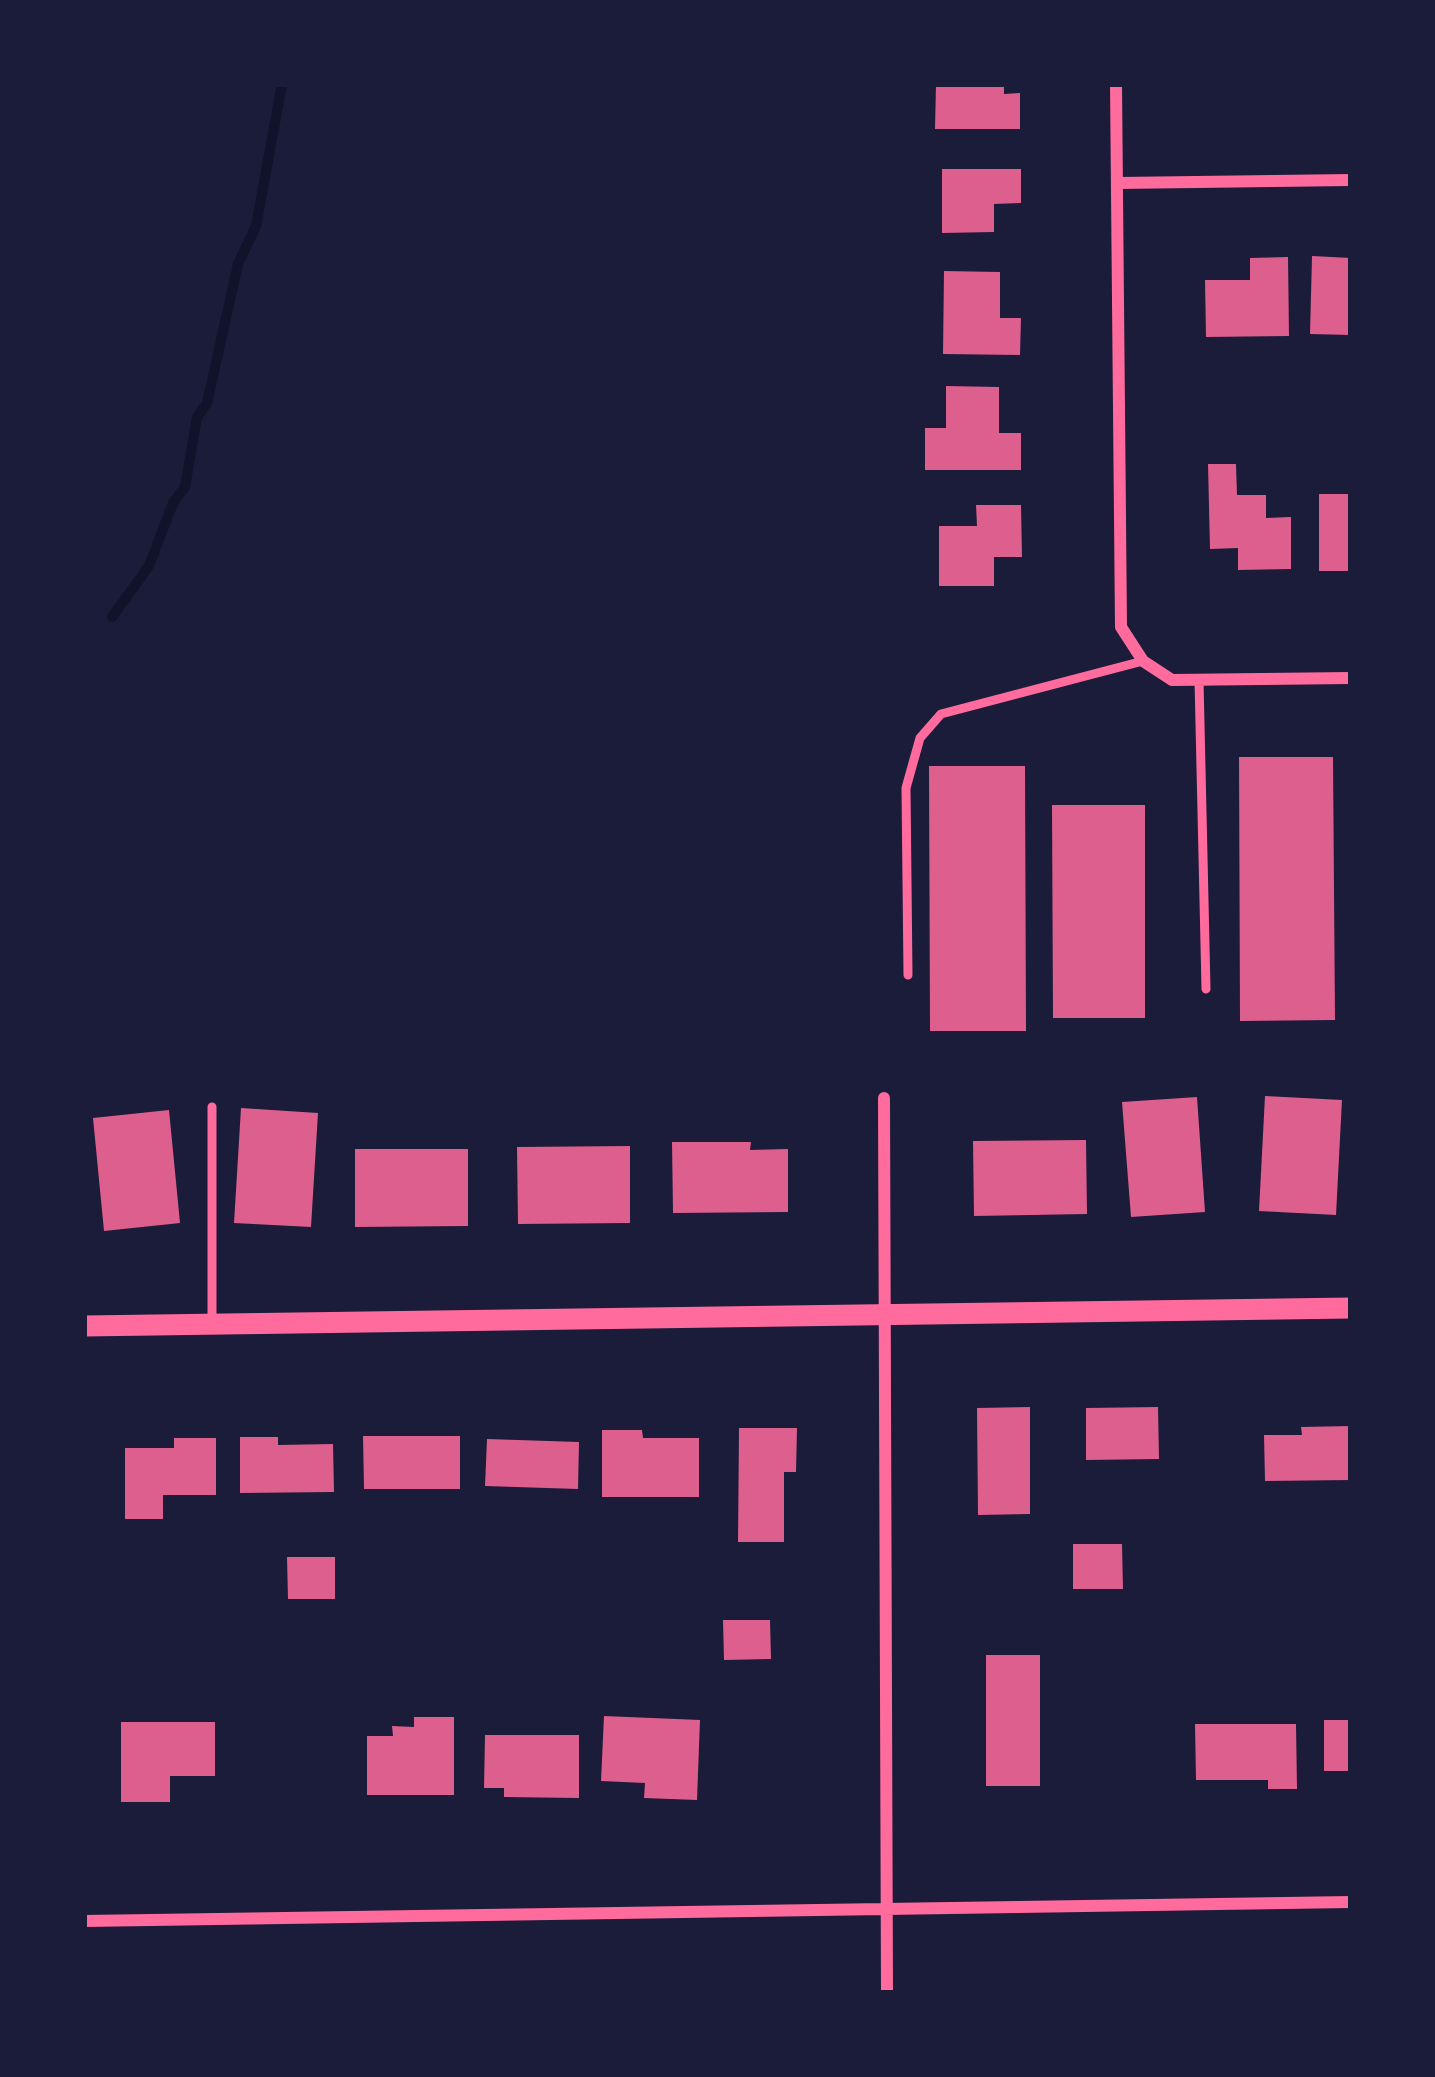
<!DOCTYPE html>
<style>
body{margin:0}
#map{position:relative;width:1435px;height:2077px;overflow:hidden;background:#1b1b3a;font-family:"PT Sans",sans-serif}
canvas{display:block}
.frame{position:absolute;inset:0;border:87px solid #1b1b3a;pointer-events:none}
</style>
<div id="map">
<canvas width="1435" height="2077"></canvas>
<div class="frame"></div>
</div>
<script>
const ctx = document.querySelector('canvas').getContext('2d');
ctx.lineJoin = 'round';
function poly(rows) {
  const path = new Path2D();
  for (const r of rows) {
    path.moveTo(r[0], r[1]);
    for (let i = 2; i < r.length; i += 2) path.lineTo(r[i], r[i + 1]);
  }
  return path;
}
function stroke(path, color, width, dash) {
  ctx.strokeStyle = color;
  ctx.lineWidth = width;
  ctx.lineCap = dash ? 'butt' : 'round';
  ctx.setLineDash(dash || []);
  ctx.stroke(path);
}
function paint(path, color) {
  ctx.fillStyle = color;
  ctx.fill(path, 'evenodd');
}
stroke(poly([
 [112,617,149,566,173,503,185,487,197,417,207,403,238,264,256,226,282,84]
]), '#12122b', 10);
paint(poly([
 [936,84,1004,84,1004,94,1020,93,1020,129,935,129],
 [942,169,1021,169,1021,203,994,204,994,232,942,233],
 [1312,256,1351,258,1351,335,1310,334],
 [1288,257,1289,336,1206,337,1205,280,1250,280,1250,258],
 [944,271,1000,272,1000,318,1021,318,1020,355,943,354],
 [946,386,999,387,999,433,1021,433,1021,470,925,470,925,428,946,428],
 [1208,464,1236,464,1237,495,1266,495,1266,518,1291,517,1291,569,1238,570,1238,548,1210,549],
 [1319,494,1351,494,1351,571,1319,571],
 [976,505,1021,505,1022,557,994,557,994,586,939,586,939,526,977,526],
 [1239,757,1333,757,1335,1020,1240,1021],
 [929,766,1025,766,1026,1031,930,1031],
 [1052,805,1145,805,1145,1018,1053,1018],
 [1265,1096,1342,1100,1336,1215,1259,1211],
 [1197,1097,1205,1212,1131,1217,1122,1102],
 [241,1108,318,1113,311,1227,234,1223],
 [169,1110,180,1223,104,1231,93,1118],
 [1086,1140,1087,1214,974,1216,973,1141],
 [672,1142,751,1142,750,1150,788,1149,788,1212,673,1213],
 [630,1146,630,1223,518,1224,517,1147],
 [355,1149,468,1149,468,1226,355,1227],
 [1030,1407,1030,1514,978,1515,977,1408],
 [1158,1407,1159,1459,1086,1460,1086,1408],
 [1351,1426,1351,1480,1265,1481,1264,1435,1302,1435,1301,1427],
 [739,1428,797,1428,796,1472,784,1472,784,1542,738,1542],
 [602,1430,642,1430,643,1438,699,1438,699,1497,602,1497],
 [363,1436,460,1436,460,1489,364,1489],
 [240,1437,278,1437,278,1445,333,1444,334,1492,240,1493],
 [174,1438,216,1438,216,1495,163,1495,163,1519,125,1519,125,1448,174,1448],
 [487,1439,579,1442,578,1489,485,1486],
 [1073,1544,1122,1544,1123,1589,1073,1589],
 [287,1557,335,1557,335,1599,288,1599],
 [723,1620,770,1620,771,1659,724,1660],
 [986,1655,1040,1655,1040,1786,986,1786],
 [604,1716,700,1720,697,1800,644,1798,645,1783,601,1781],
 [414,1717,454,1717,454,1795,367,1795,367,1736,393,1736,392,1726,414,1727],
 [1324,1720,1351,1720,1351,1771,1324,1771],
 [121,1722,215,1722,215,1776,170,1776,170,1802,121,1802],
 [1195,1724,1296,1724,1297,1789,1268,1789,1268,1780,1196,1780],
 [485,1735,579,1735,579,1798,504,1797,504,1788,484,1788]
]), '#dd5f8e');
stroke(poly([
 [1199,680,1206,989],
 [908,975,906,788,920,738,941,714,1143,661],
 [212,1325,212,1107]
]), '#ff6b9d', 9);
stroke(poly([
 [1116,84,1121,627,1143,661,1172,680,1351,678],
 [1118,183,1351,180],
 [884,1098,887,1993],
 [84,1921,1351,1902]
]), '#ff6b9d', 12);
stroke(poly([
 [84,1326,1351,1308]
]), '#ff6b9d', 21);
</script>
